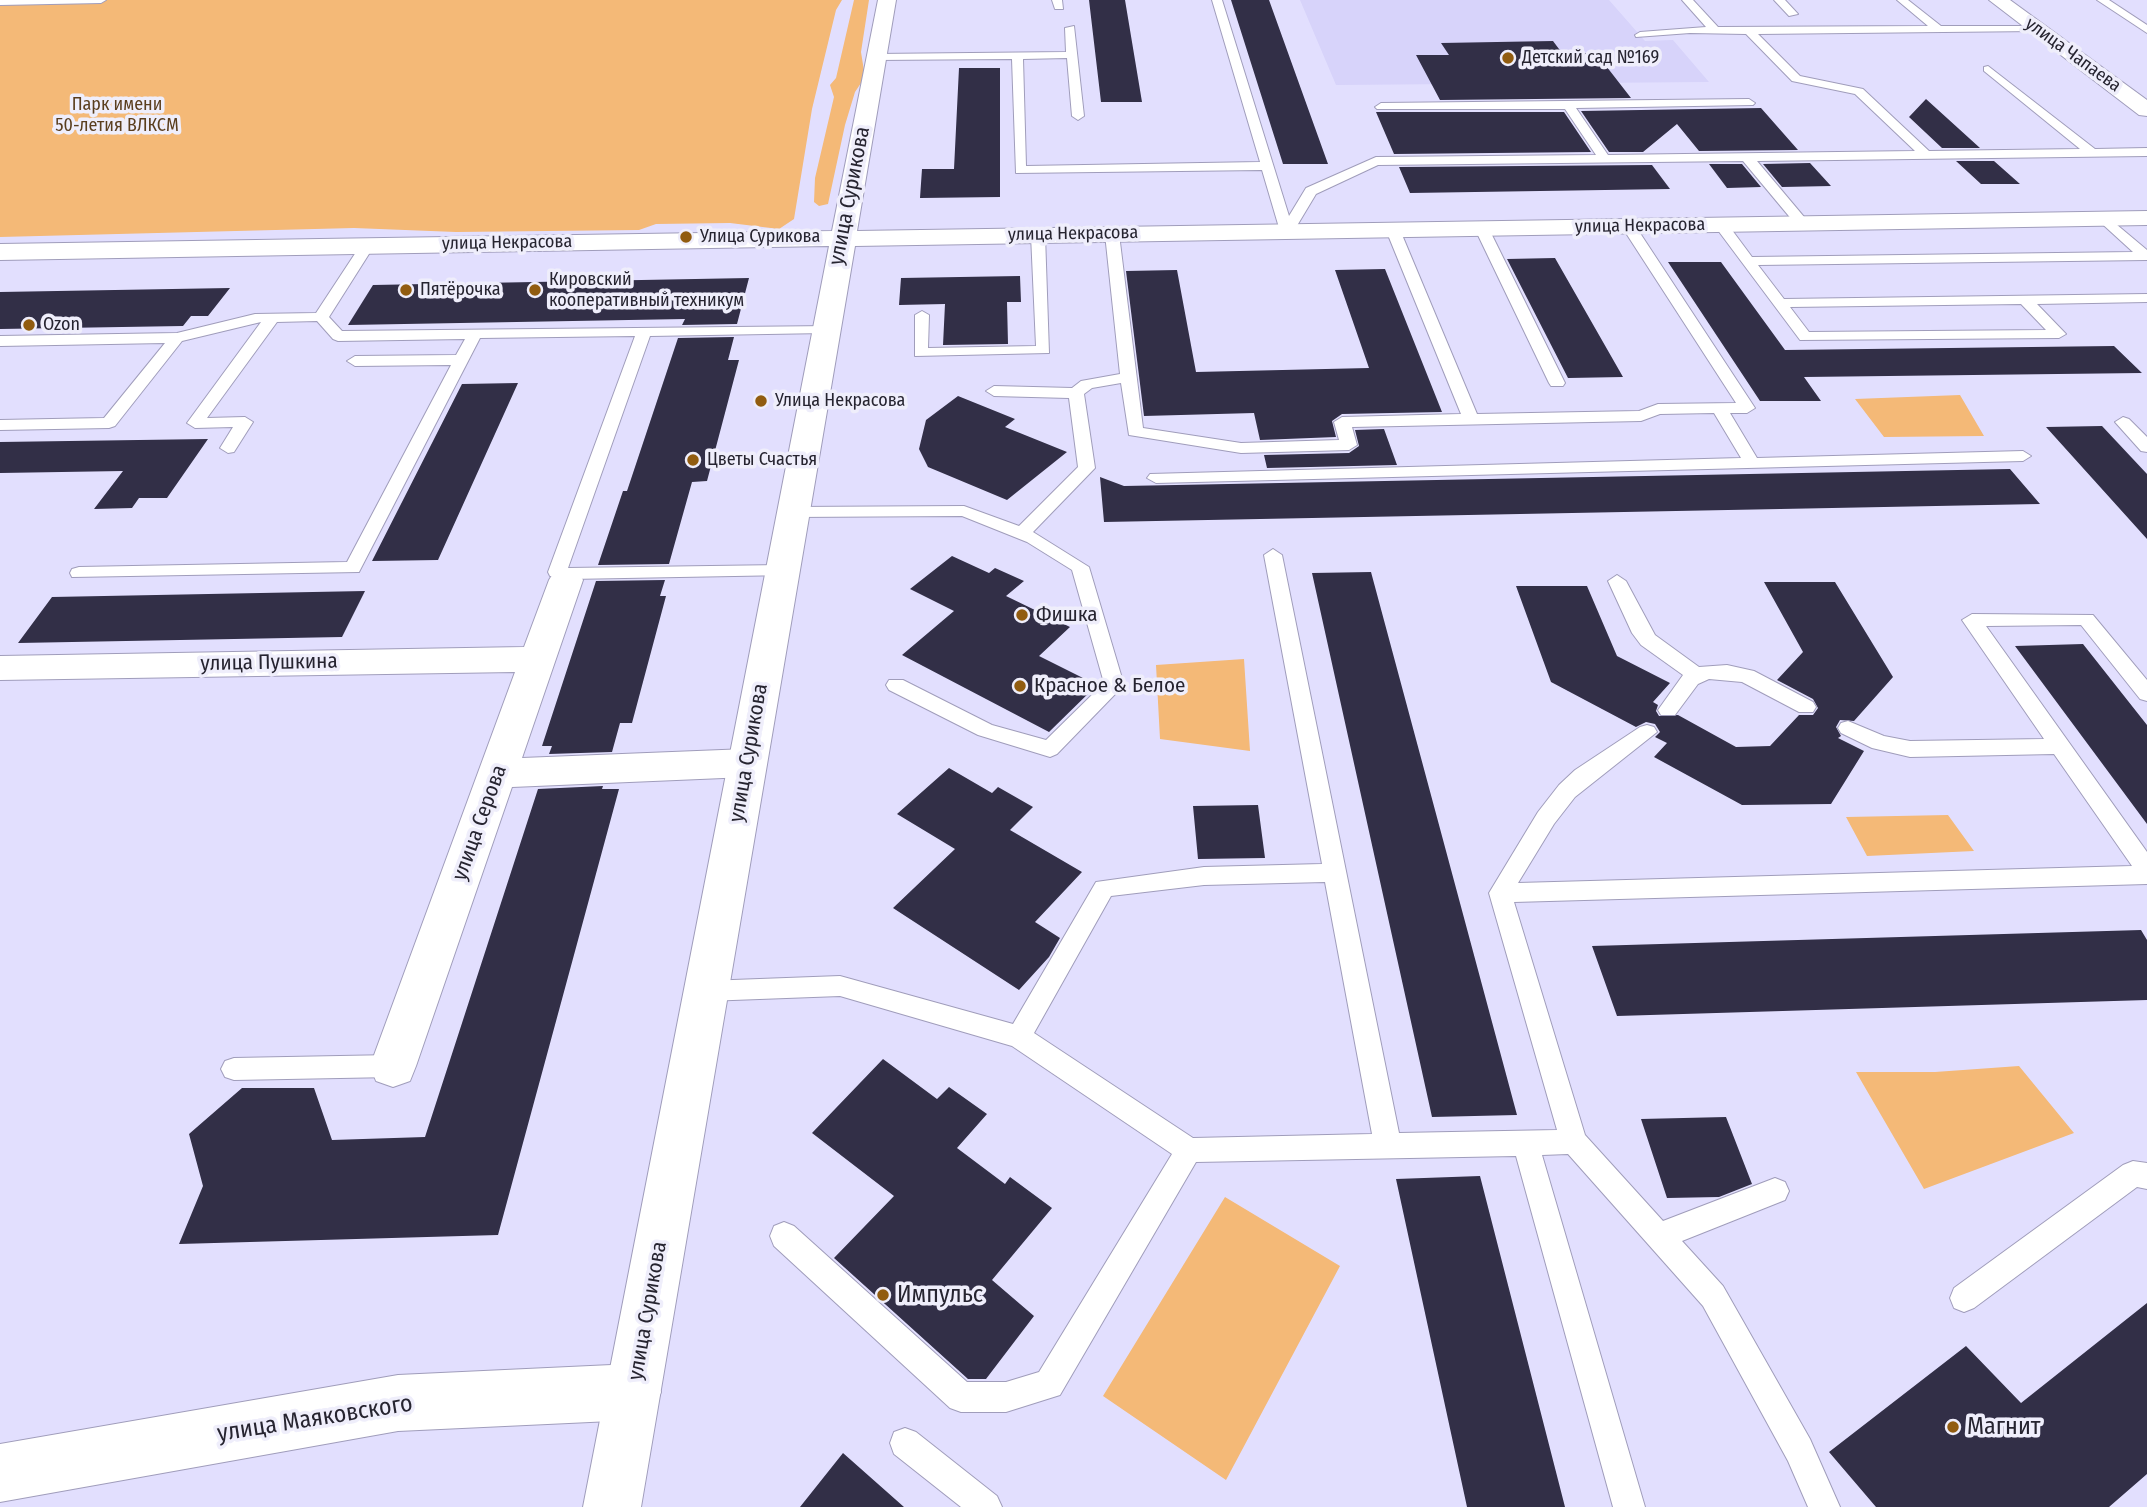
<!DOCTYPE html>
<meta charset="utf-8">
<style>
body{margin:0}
canvas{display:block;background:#e2dffe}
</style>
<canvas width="2147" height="1507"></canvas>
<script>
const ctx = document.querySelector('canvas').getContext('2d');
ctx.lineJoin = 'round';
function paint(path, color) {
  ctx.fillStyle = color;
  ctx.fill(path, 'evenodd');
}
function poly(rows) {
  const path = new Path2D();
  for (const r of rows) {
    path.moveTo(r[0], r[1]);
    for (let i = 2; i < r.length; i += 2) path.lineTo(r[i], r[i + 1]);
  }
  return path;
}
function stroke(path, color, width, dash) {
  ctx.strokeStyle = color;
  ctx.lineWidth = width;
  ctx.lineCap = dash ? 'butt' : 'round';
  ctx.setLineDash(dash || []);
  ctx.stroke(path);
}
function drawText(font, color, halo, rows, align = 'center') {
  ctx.font = font + ' "Fira Sans Condensed",sans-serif';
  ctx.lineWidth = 7;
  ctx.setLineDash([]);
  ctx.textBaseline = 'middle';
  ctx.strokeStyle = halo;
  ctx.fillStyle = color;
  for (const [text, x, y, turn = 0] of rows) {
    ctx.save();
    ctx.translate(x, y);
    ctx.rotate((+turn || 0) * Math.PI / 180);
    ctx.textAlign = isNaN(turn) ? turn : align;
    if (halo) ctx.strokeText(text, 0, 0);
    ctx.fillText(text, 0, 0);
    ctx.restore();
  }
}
paint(poly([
 [1300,0,1609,0,1645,41,1673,40,1709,82,1336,85]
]), '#d7d3fa');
paint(poly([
 [0,0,842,0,836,10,812,109,794,219,779,229,730,223,656,224,639,230,456,232,354,228,0,237],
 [854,0,869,0,861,52,865,77,855,92,845,125,828,204,819,206,814,202,815,178,834,97,830,85,836,78],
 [1960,395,1984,436,1884,437,1855,399],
 [1244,659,1250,751,1160,739,1156,665],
 [1948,815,1974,851,1867,856,1846,817],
 [2019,1066,2074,1133,1924,1189,1856,1072,1935,1072],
 [1225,1197,1340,1266,1226,1480,1103,1396]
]), '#f4b977');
paint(poly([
 [1089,0,1125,0,1142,102,1101,102],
 [1231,0,1269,0,1328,164,1283,164],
 [1553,41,1562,53,1596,53,1631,98,1440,100,1416,55,1449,55,1441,43],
 [959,68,1000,68,1000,197,920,198,922,169,954,169],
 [1926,99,1980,148,1942,148,1909,117],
 [1761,108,1798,150,1699,151,1677,124,1643,152,1609,152,1581,111],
 [1376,112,1564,112,1591,152,1394,154],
 [1956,161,1994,161,2020,184,1981,184],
 [1810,163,1831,186,1782,187,1763,164],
 [1709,164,1742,164,1761,187,1727,188],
 [1652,165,1670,189,1410,193,1399,167],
 [1555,258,1623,377,1568,378,1507,259],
 [1668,262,1721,262,1785,350,2114,346,2142,373,1804,377,1821,401,1760,401],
 [1385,269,1442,412,1342,414,1332,421,1336,437,1260,440,1254,413,1144,416,1126,271,1177,270,1196,372,1369,368,1335,270],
 [1020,276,1021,302,1007,302,1008,344,943,345,945,304,899,305,901,278],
 [749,278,737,324,682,325,685,319,348,325,373,285],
 [230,288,208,316,191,316,183,326,0,329,0,292],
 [734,337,728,360,739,360,707,481,692,482,669,564,598,565,623,491,627,491,678,338],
 [518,383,438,560,372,561,462,384],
 [958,396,1015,419,1005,427,1067,452,1007,500,928,467,919,449,926,420],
 [2102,426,2147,474,2147,539,2046,427],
 [1384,429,1397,465,1267,468,1264,455,1349,453,1359,446,1355,430],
 [208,439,167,498,139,498,132,508,94,509,123,471,0,473,0,442],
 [2010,469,2040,504,1104,522,1100,477,1124,486],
 [952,556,989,573,995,568,1024,581,1006,596,1070,627,1039,656,1097,685,1049,732,902,655,954,611,910,589],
 [1371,572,1517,1115,1432,1117,1312,573],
 [665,580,660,596,666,596,632,723,620,723,612,752,549,754,552,746,542,746,596,581],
 [1764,582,1835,582,1893,677,1854,721,1840,720,1836,727,1841,736,1838,738,1864,751,1831,804,1742,805,1654,757,1667,743,1655,737,1660,732,1655,724,1646,722,1636,727,1551,682,1516,586,1587,586,1617,656,1670,683,1653,702,1658,705,1656,711,1659,716,1678,715,1736,747,1770,746,1799,715,1813,715,1818,708,1813,699,1777,680,1803,652],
 [365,591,342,637,18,643,52,597],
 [2083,644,2147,725,2147,824,2015,646],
 [949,768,992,793,998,787,1033,807,1010,830,1082,872,1035,922,1060,938,1049,957,1019,990,893,908,955,849,897,814],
 [603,786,602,789,619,789,498,1235,179,1244,203,1186,189,1134,242,1088,314,1088,332,1140,425,1137,538,789],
 [1258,805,1265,858,1198,859,1193,806],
 [2141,930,2147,940,2147,1000,1617,1016,1592,946],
 [883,1059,937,1099,949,1087,987,1114,957,1148,1005,1184,1010,1177,1052,1208,992,1280,1034,1316,986,1379,968,1379,834,1258,894,1196,812,1133],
 [1726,1117,1752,1184,1719,1197,1667,1198,1641,1119],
 [1480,1176,1565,1507,1467,1507,1396,1179],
 [2147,1303,2147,1474,2109,1507,1876,1507,1829,1452,1966,1346,2021,1403],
 [843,1453,904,1507,800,1507]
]), '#322f47');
const service = poly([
 [0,0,106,0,101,3,0,5,0,0],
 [1052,0,1062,0,1063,9,1055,9,1052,0],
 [1212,0,1222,0,1289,216,1306,188,1376,157,1596,155,1565,109,1377,109,1375,107,1381,103,1749,99,1755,103,1753,105,1576,108,1608,155,1915,151,1855,94,1792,81,1746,34,1690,33,1636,37,1635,35,1640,32,1706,27,1682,0,1693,0,1718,27,1928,26,1897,0,1908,0,1941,26,2040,26,2041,28,2036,31,1758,34,1800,76,1863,89,1929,151,2080,149,1984,71,1984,67,1988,66,2095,149,2147,148,2147,156,1757,161,1810,224,1803,228,1798,227,1743,161,1378,165,1316,194,1292,234,1287,235,1280,231,1262,170,1016,173,1012,59,876,60,870,57,876,54,1066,52,1065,28,1074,26,1084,116,1078,120,1072,116,1067,58,1023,59,1026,166,1260,162,1212,0],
 [1774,0,1785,0,1798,14,1789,16,1774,0],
 [2097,0,2109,0,2147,25,2147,33,2097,0],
 [2104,214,2147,250,2147,260,1758,265,1784,299,2147,294,2147,302,2037,304,2066,334,2059,338,1800,340,1714,225,1726,222,1752,257,2133,252,2099,221,2097,218,2104,214],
 [2021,304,2046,330,1809,332,1790,307,2021,304],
 [1629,223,1636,227,1755,408,1747,413,1730,413,1757,458,2023,451,2031,456,2023,461,1156,483,1147,478,1150,474,1741,458,1714,413,1660,414,1641,421,1352,427,1357,445,1349,450,1241,453,1129,435,1121,383,1092,388,1084,394,1095,468,1033,532,1089,567,1124,685,1057,754,1050,757,978,735,889,690,886,685,889,680,903,680,992,725,1046,740,1104,683,1072,570,1027,542,962,516,793,517,784,512,793,507,964,506,1019,526,1078,467,1069,398,994,396,986,391,994,386,1072,388,1081,381,1120,374,1105,234,1112,230,1119,234,1143,428,1241,443,1339,440,1334,422,1342,417,1461,414,1386,230,1393,226,1400,230,1477,414,1639,411,1658,404,1736,403,1622,227,1629,223],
 [1482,225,1489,229,1565,383,1563,386,1551,386,1549,383,1475,229,1482,225],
 [1038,231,1045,235,1049,353,915,356,915,315,922,311,929,315,928,348,1036,346,1031,235,1038,231],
 [367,242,374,246,329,317,342,331,831,326,833,329,826,333,650,336,568,568,782,565,791,571,789,575,570,579,550,576,548,572,635,336,480,338,359,572,72,577,70,573,72,569,79,567,347,562,451,365,355,366,347,361,355,356,456,355,465,339,338,341,333,339,317,321,277,322,207,418,245,417,253,422,234,452,228,453,220,448,233,427,195,428,187,423,261,322,182,341,115,426,109,428,0,430,0,420,104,418,165,343,0,346,0,336,177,333,255,314,316,313,362,243,367,242],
 [2123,417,2129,419,2147,437,2147,452,2141,451,2115,422,2123,417],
 [1273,549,1282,555,1399,1133,1557,1130,1489,893,1538,812,1559,785,1575,770,1640,727,1647,725,1654,727,1657,732,1575,797,1554,824,1518,883,2132,866,2054,754,1910,757,1872,748,1841,733,1838,728,1841,723,1848,721,1884,736,1910,741,2044,739,1962,620,1972,614,2093,615,2147,680,2147,701,2140,699,2081,625,1986,626,2147,852,2147,884,1514,902,1585,1135,1663,1221,1775,1178,1785,1182,1789,1191,1785,1200,1682,1241,1723,1286,1810,1439,1840,1507,1808,1507,1788,1461,1703,1306,1568,1154,1542,1155,1645,1507,1613,1507,1516,1156,1196,1162,1060,1395,1006,1412,961,1412,950,1408,774,1246,770,1236,774,1226,784,1222,794,1226,967,1382,1006,1382,1039,1372,1172,1154,1012,1046,840,996,706,1001,697,998,694,991,697,984,706,981,840,976,1013,1024,1096,882,1204,867,1322,864,1264,555,1273,549],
 [1325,882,1372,1134,1193,1138,1034,1033,1111,896,1204,885,1325,882],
 [1617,575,1626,581,1655,635,1699,667,1727,665,1754,671,1813,702,1816,707,1813,712,1799,712,1742,682,1709,679,1698,684,1675,715,1661,715,1658,710,1683,675,1641,645,1632,633,1608,581,1617,575],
 [393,1055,402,1058,406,1066,402,1074,393,1077,234,1080,225,1077,221,1069,225,1061,234,1058,393,1055],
 [2133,1161,2147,1163,2147,1189,2137,1187,1974,1308,1964,1312,1954,1308,1950,1298,1954,1288,2123,1165,2133,1161],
 [905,1428,916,1432,997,1496,1002,1507,961,1507,894,1454,890,1443,894,1432,905,1428]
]);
const minor = poly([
 [1989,0,2010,0,2147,100,2147,116,2139,115,1989,0],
 [566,569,578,572,583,580,522,758,747,749,761,753,766,763,761,773,747,777,512,787,416,1066,410,1081,393,1087,376,1081,370,1066,515,672,0,680,0,656,524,647,549,580,554,572,566,569],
 [633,1364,653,1372,661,1392,653,1412,633,1420,398,1431,0,1502,0,1444,398,1375,633,1364]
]);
const tertiary = poly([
 [878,0,896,0,857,231,2147,211,2147,225,855,246,641,1507,583,1507,829,246,0,260,0,244,832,231,878,0]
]);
stroke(service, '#a09dbb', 2);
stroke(minor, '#a09dbb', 2);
stroke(tertiary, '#a09dbb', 2);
paint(service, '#fff');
paint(minor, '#fff');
paint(tertiary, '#fff');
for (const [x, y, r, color] of [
 [1508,58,7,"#915c10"],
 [686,237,7,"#915c10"],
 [406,290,7,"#915c10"],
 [535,290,7,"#915c10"],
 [29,325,7,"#915c10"],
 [761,401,7,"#915c10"],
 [693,460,7,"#915c10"],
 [1022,615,7,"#915c10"],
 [1020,686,7,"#915c10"],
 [883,1295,7,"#915c10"],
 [1953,1427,7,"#915c10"]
]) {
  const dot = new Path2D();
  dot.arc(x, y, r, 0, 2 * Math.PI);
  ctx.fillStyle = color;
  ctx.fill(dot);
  stroke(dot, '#efeefb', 2.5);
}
drawText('18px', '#262430', '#efeefb', [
 ["улица Чапаева",2073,55,36],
 ["улица Некрасова",1640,226,-1],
 ["улица Некрасова",1073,234,-1],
 ["улица Некрасова",507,243,-1]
]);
drawText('18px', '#262430', '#efeefb', [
 ["Детский сад №169",1522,58],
 ["Улица Сурикова",700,237],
 ["Кировский",549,280],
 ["кооперативный техникум",549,301],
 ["Пятёрочка",420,290],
 ["Ozon",43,325],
 ["Улица Некрасова",775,401],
 ["Цветы Счастья",707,460]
], 'left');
drawText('18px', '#5a3e1e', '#efeefb', [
 ["Парк имени",117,105],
 ["50-летия ВЛКСМ",117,126]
]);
drawText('21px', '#262430', '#efeefb', [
 ["улица Сурикова",850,196,-79],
 ["улица Пушкина",269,663,-1],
 ["улица Сурикова",749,753,-80],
 ["улица Серова",480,823,-70],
 ["улица Сурикова",648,1311,-80]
]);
drawText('21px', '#262430', '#efeefb', [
 ["Фишка",1036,615],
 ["Красное & Белое",1034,686]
], 'left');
drawText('24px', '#262430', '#efeefb', [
 ["Импульс",897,1295],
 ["Магнит",1967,1427]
], 'left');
drawText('24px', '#262430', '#efeefb', [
 ["улица Маяковского",315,1419,-9]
]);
</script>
